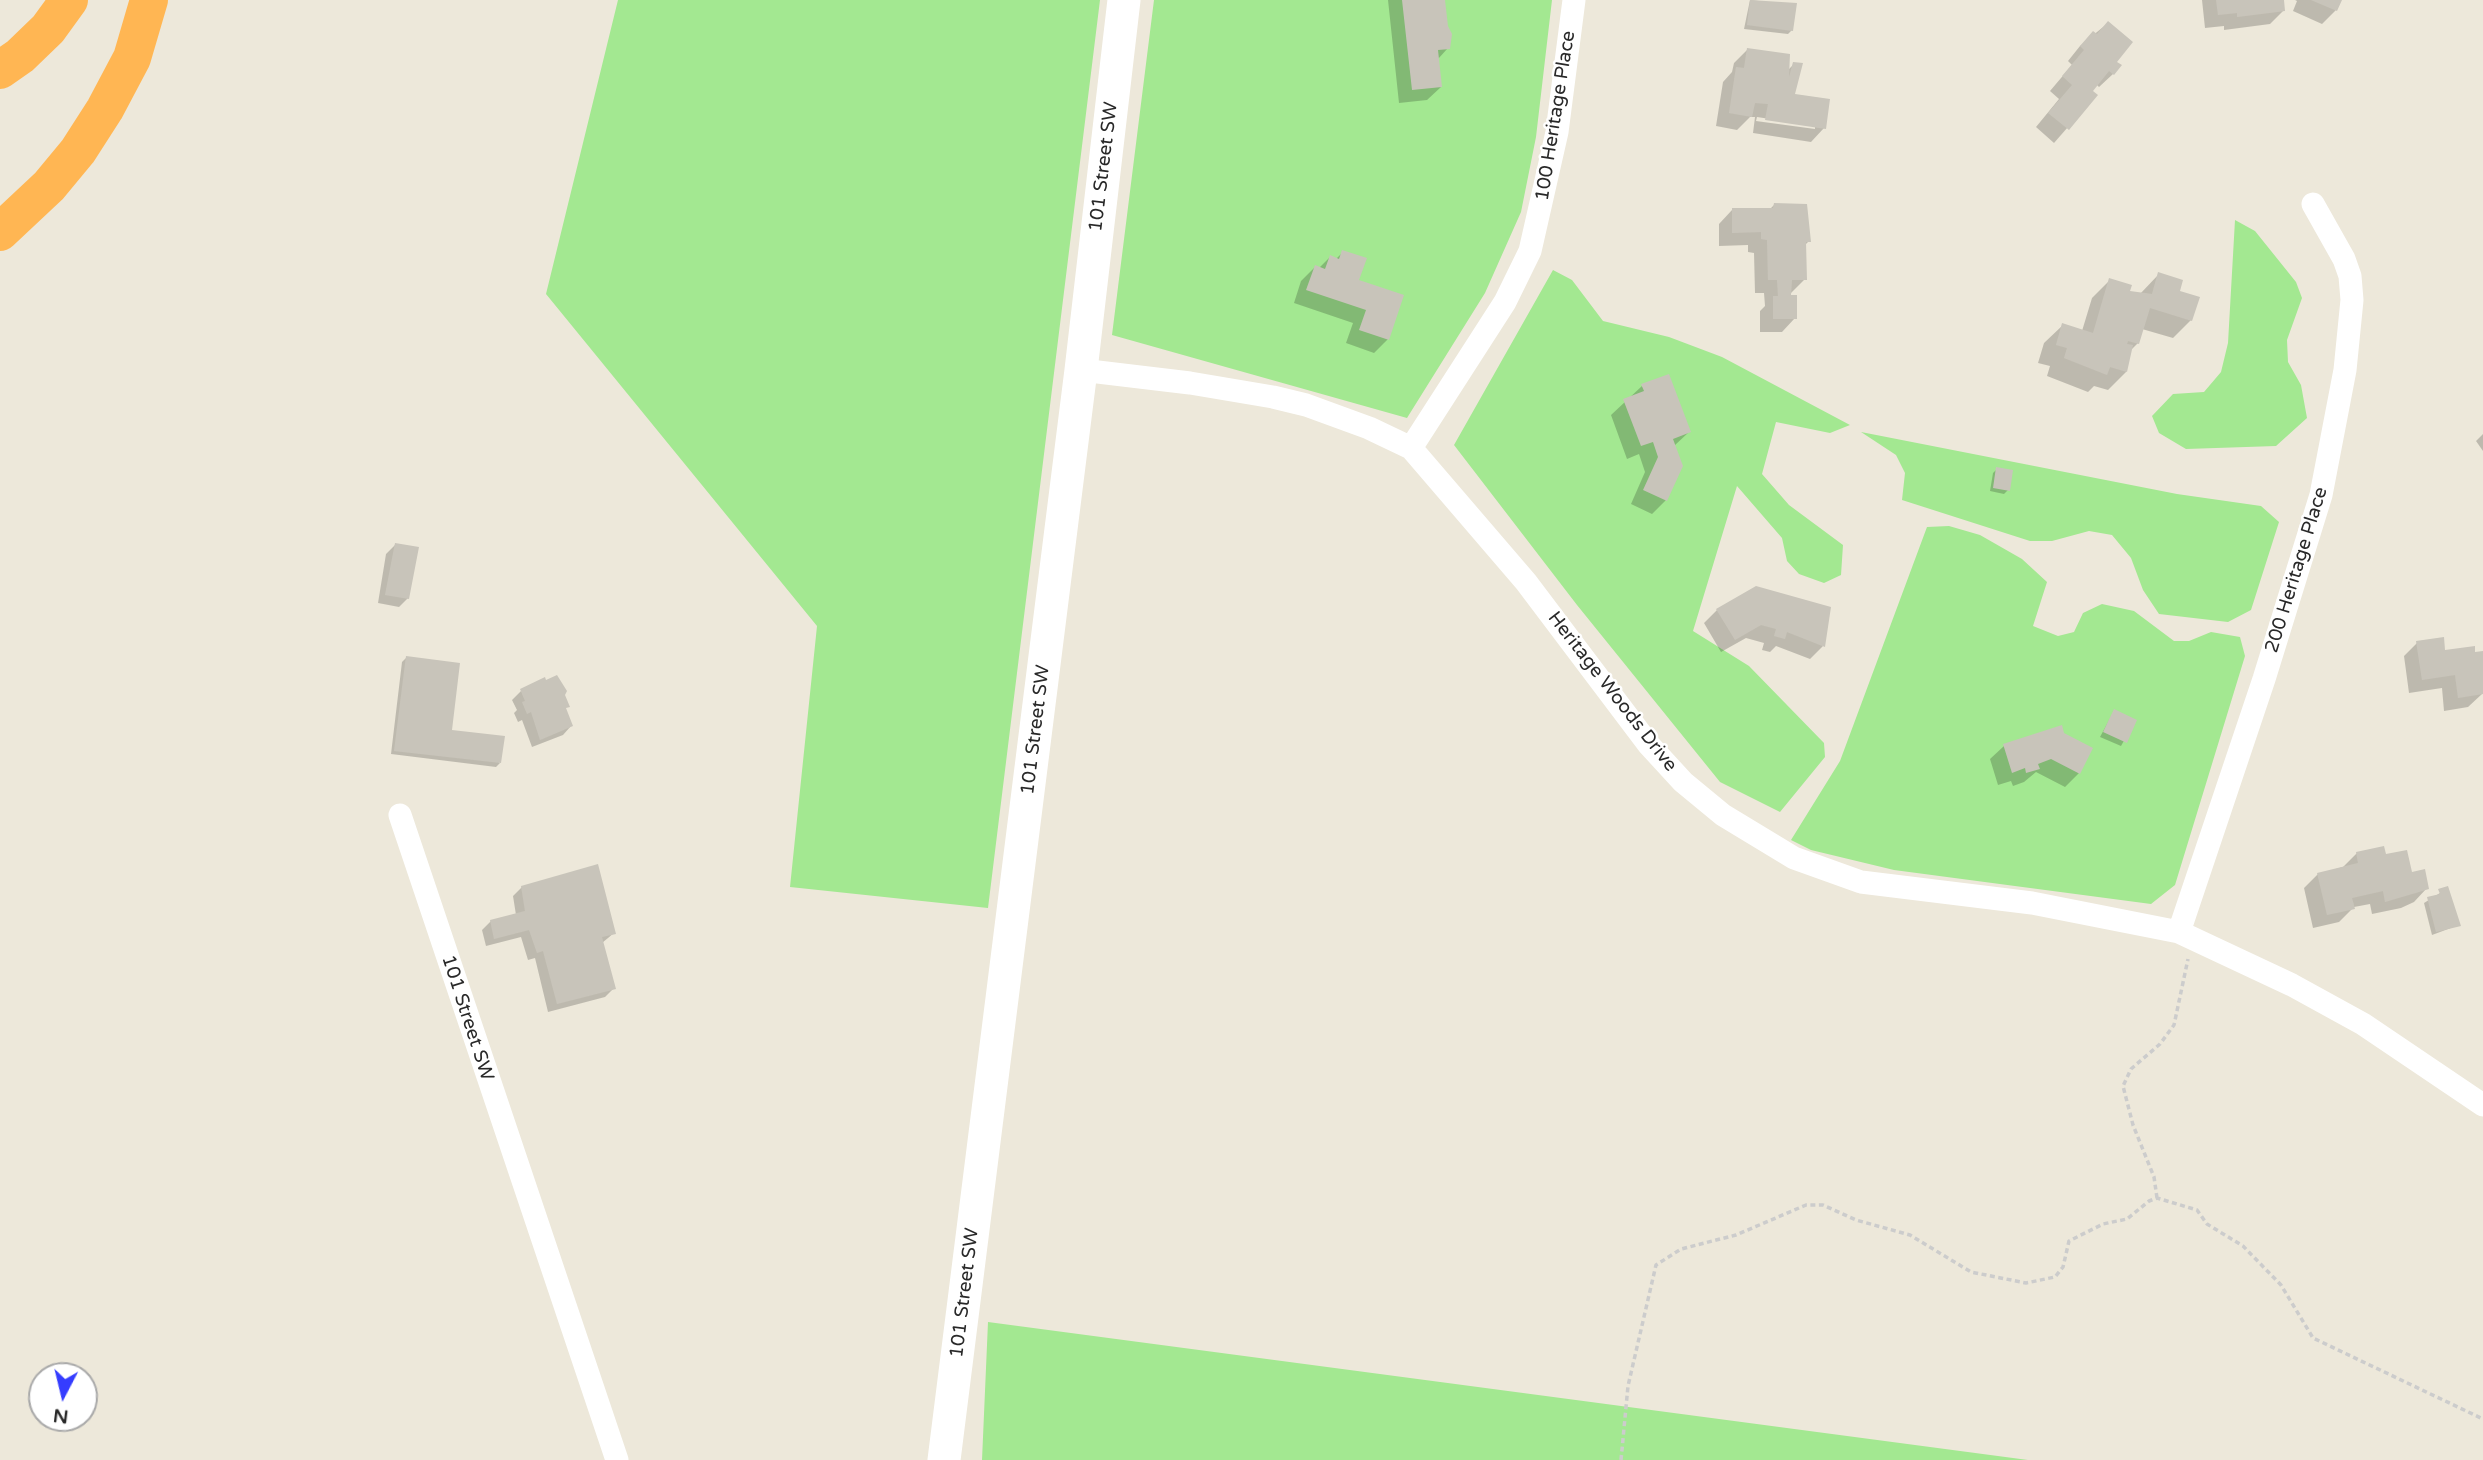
<!DOCTYPE html>
<style>
body{margin:0}
#map{position:relative;width:2483px;height:1460px;overflow:hidden;background:#ede8da;font-family:"Varela Round",sans-serif}
canvas{display:block}
.north{position:absolute;left:28px;top:1362px;width:70px;height:70px;box-sizing:border-box;background:#fff;border:2px solid #a9a9a9;border-radius:50%;rotate:187deg;font-size:19px;font-weight:700;line-height:28px;text-align:center;color:#292929}
.north::after{content:'';display:block;margin:auto;width:24px;height:32px;background:#353dff;clip-path:polygon(50% 0,100% 100%,50% 72%,0 100%)}
</style>
<div id="map">
<canvas width="2483" height="1460"></canvas>
<div class="north">N</div>
</div>
<script>
const ctx = document.querySelector('canvas').getContext('2d');
ctx.lineJoin = 'round';
function paint(path, color) {
  ctx.fillStyle = color;
  ctx.fill(path, 'evenodd');
}
function poly(rows) {
  const path = new Path2D();
  for (const r of rows) {
    path.moveTo(r[0], r[1]);
    for (let i = 2; i < r.length; i += 2) path.lineTo(r[i], r[i + 1]);
  }
  return path;
}
function stroke(path, color, width, dash) {
  ctx.strokeStyle = color;
  ctx.lineWidth = width;
  ctx.lineCap = dash ? 'butt' : 'round';
  ctx.setLineDash(dash || []);
  ctx.stroke(path);
}
function drawText(font, color, halo, rows, align = 'center') {
  ctx.font = font + ' "Varela Round",sans-serif';
  ctx.lineWidth = 5;
  ctx.setLineDash([]);
  ctx.textBaseline = 'middle';
  ctx.strokeStyle = halo;
  ctx.fillStyle = color;
  for (const [text, x, y, turn = 0] of rows) {
    ctx.save();
    ctx.translate(x, y);
    ctx.rotate((+turn || 0) * Math.PI / 180);
    ctx.textAlign = isNaN(turn) ? turn : align;
    if (halo) ctx.strokeText(text, 0, 0);
    ctx.fillText(text, 0, 0);
    ctx.restore();
  }
}
paint(poly([
 [618,0,1100,0,988,908,790,887,817,626,546,294],
 [1154,0,1552,0,1536,137,1521,212,1485,293,1407,418,1112,335],
 [2235,220,2255,231,2296,282,2302,298,2287,340,2288,362,2301,385,2307,418,2276,446,2186,449,2159,433,2152,416,2173,394,2204,392,2221,372,2228,343],
 [1553,270,1572,280,1603,321,1669,337,1722,357,1850,425,1830,433,1776,422,1762,474,1789,505,1843,545,1841,575,1824,583,1799,574,1787,561,1782,538,1737,486,1693,631,1749,666,1824,743,1825,757,1780,812,1720,782,1577,605,1454,445],
 [1861,432,2177,494,2261,506,2279,522,2251,610,2228,622,2159,614,2143,590,2131,558,2112,535,2089,531,2052,541,2030,541,1902,500,1905,473,1896,455],
 [1949,526,1980,535,2022,559,2047,582,2033,626,2058,636,2074,632,2083,613,2102,604,2134,611,2174,641,2189,641,2211,632,2240,637,2245,656,2175,885,2151,904,1894,870,1811,850,1791,840,1840,761,1927,527],
 [988,1322,2028,1460,982,1460]
]), '#a3e891');
paint(poly([
 [1388,0,1443,0,1448,48,1438,59,1441,87,1427,100,1399,103],
 [1750,0,1795,5,1792,30,1788,34,1744,29],
 [2202,0,2282,0,2283,11,2270,24,2224,30,2224,26,2205,28],
 [2295,0,2340,0,2336,10,2322,24,2293,11,2297,1],
 [2108,23,2115,62,2113,74,2099,87,2096,84,2091,91,2096,95,2054,143,2036,127,2059,99,2050,91,2072,65,2068,61,2080,46],
 [1747,50,1788,70,1794,64,1793,96,1824,128,1811,142,1753,133,1755,117,1750,117,1737,130,1716,126,1723,82,1732,72,1734,63],
 [1757,117,1815,126,1815,129,1756,121],
 [1774,205,1809,241,1805,245,1805,279,1788,296,1795,318,1782,332,1760,332,1760,311,1765,306,1764,293,1755,293,1754,253,1748,252,1748,245,1719,246,1719,224,1732,210,1769,210],
 [1343,252,1388,339,1374,353,1346,343,1353,323,1294,303,1301,281,1315,267,1319,268,1330,257,1336,259],
 [2159,274,2178,292,2191,320,2173,338,2142,329,2138,343,2130,351,2126,372,2108,390,2094,386,2088,392,2047,376,2050,366,2038,363,2044,343,2063,325,2082,331,2092,298,2110,280,2127,293,2140,294],
 [1642,386,1689,432,1674,446,1666,500,1652,514,1631,504,1645,472,1639,454,1627,459,1611,415],
 [2483,434,2483,451,2476,441],
 [1997,469,2008,490,2004,494,1990,491,1993,473],
 [395,545,408,598,399,607,378,603,386,554],
 [1756,588,1823,646,1810,659,1776,646,1770,652,1762,650,1764,643,1746,638,1721,652,1704,623,1717,610],
 [2417,643,2444,652,2483,652,2482,694,2468,707,2444,711,2442,688,2409,693,2404,656],
 [406,658,450,731,500,763,496,767,391,754,402,662],
 [521,691,564,710,571,726,563,735,532,747,522,720,518,722,514,713,517,710,512,700],
 [2114,711,2135,721,2121,746,2100,737],
 [2063,735,2079,773,2065,787,2036,772,2024,782,2013,786,2011,781,1998,785,1990,759,2004,746],
 [2357,853,2385,857,2427,888,2414,902,2401,908,2372,914,2370,904,2354,907,2339,922,2313,928,2304,888,2318,874,2343,867],
 [522,887,614,933,602,943,614,988,605,997,548,1012,535,958,528,960,521,937,486,946,482,930,491,921,516,915,513,896],
 [2448,888,2459,925,2432,935,2424,903]
]), '#0003');
paint(poly([
 [1402,0,1445,0,1448,26,1452,34,1450,49,1438,50,1442,87,1412,90],
 [1750,0,1797,3,1793,31,1747,25],
 [2216,0,2284,0,2285,11,2237,17,2237,13,2218,15],
 [2311,0,2342,0,2337,11],
 [2108,21,2133,42,2117,62,2122,65,2114,75,2109,71,2093,91,2098,95,2069,130,2048,113,2072,85,2062,76,2084,50,2080,46,2093,31,2097,34],
 [1747,48,1790,54,1789,77,1793,62,1803,63,1795,94,1830,99,1826,129,1765,120,1768,104,1755,103,1752,117,1729,113,1736,67,1744,68],
 [1774,203,1807,204,1811,242,1806,242,1807,280,1792,280,1791,295,1797,295,1797,319,1773,319,1773,296,1778,296,1777,280,1768,280,1767,240,1761,239,1761,232,1732,233,1732,208,1773,208],
 [1342,250,1367,258,1359,280,1404,295,1389,340,1359,330,1366,310,1306,290,1315,265,1325,269,1330,255,1339,259],
 [2158,272,2183,280,2180,291,2200,297,2192,321,2150,308,2139,344,2128,341,2127,344,2133,345,2127,372,2110,367,2107,375,2064,358,2067,348,2056,345,2062,323,2093,333,2109,278,2132,285,2130,291,2152,294],
 [1669,374,1691,432,1673,439,1683,466,1667,501,1643,490,1658,457,1653,442,1641,446,1623,399,1644,391,1641,384],
 [1996,467,2013,470,2010,491,1993,488],
 [395,543,419,547,409,599,385,595],
 [1756,586,1831,607,1825,647,1787,632,1785,639,1774,636,1776,629,1761,625,1735,640,1716,609],
 [2444,637,2445,650,2475,646,2475,652,2483,651,2483,694,2458,698,2455,675,2422,680,2416,641],
 [406,656,460,663,452,730,505,736,501,763,394,751],
 [557,675,567,691,565,695,570,707,566,708,573,726,540,740,531,712,527,714,522,702,525,701,520,689,545,677,546,680],
 [2114,709,2137,720,2127,743,2103,732],
 [2062,725,2064,733,2093,748,2080,774,2051,759,2038,764,2040,769,2026,773,2025,768,2012,773,2003,744],
 [2384,846,2386,854,2407,850,2412,872,2425,869,2429,889,2385,902,2383,891,2352,898,2355,909,2327,915,2317,873,2358,863,2356,852],
 [598,864,616,934,602,937,616,989,557,1004,543,951,537,953,529,930,494,939,490,920,525,911,521,886],
 [2448,886,2461,926,2436,932,2427,897,2440,894,2438,889]
]), '#c8c4ba');
stroke(poly([
 [2157,1198,2154,1177,2133,1125,2123,1086,2131,1069,2160,1044,2174,1025,2188,959],
 [1621,1460,1628,1386,1656,1265,1681,1249,1736,1235,1806,1205,1823,1205,1856,1220,1910,1235,1971,1272,2026,1283,2055,1277,2063,1267,2069,1241,2103,1224,2127,1219,2149,1201,2157,1198,2197,1210,2207,1224,2243,1246,2281,1285,2313,1338,2483,1419]
]), '#ccc', 3.5, [5, 3.5]);
stroke(poly([
 [1081,370,1190,383,1273,397,1306,405,1369,428,1411,448,1526,582,1649,745,1683,782,1723,815,1794,858,1861,882,2032,903,2179,932,2292,985,2363,1024,2483,1105],
 [1411,448,1505,302,1530,251,1557,132,1574,0],
 [400,815,617,1460],
 [2179,932,2264,679,2321,495,2345,370,2352,300,2350,276,2344,259,2313,204]
]), '#fff', 23);
stroke(poly([
 [944,1460,1081,370,1124,0]
]), '#fff', 33);
stroke(poly([
 [0,70,20,56,48,29,69,0],
 [0,232,49,186,78,151,105,109,132,58,149,0]
]), '#ffb653', 38);
drawText('19px', '#292929', '#fff', [
 ["100 Heritage Place",1556,116,-81],
 ["101 Street SW",1104,167,-83],
 ["200 Heritage Place",2297,570,-73],
 ["Heritage Woods Drive",1612,692,52],
 ["101 Street SW",1036,730,-83],
 ["101 Street SW",467,1018,72],
 ["101 Street SW",965,1293,-83]
]);
</script>
